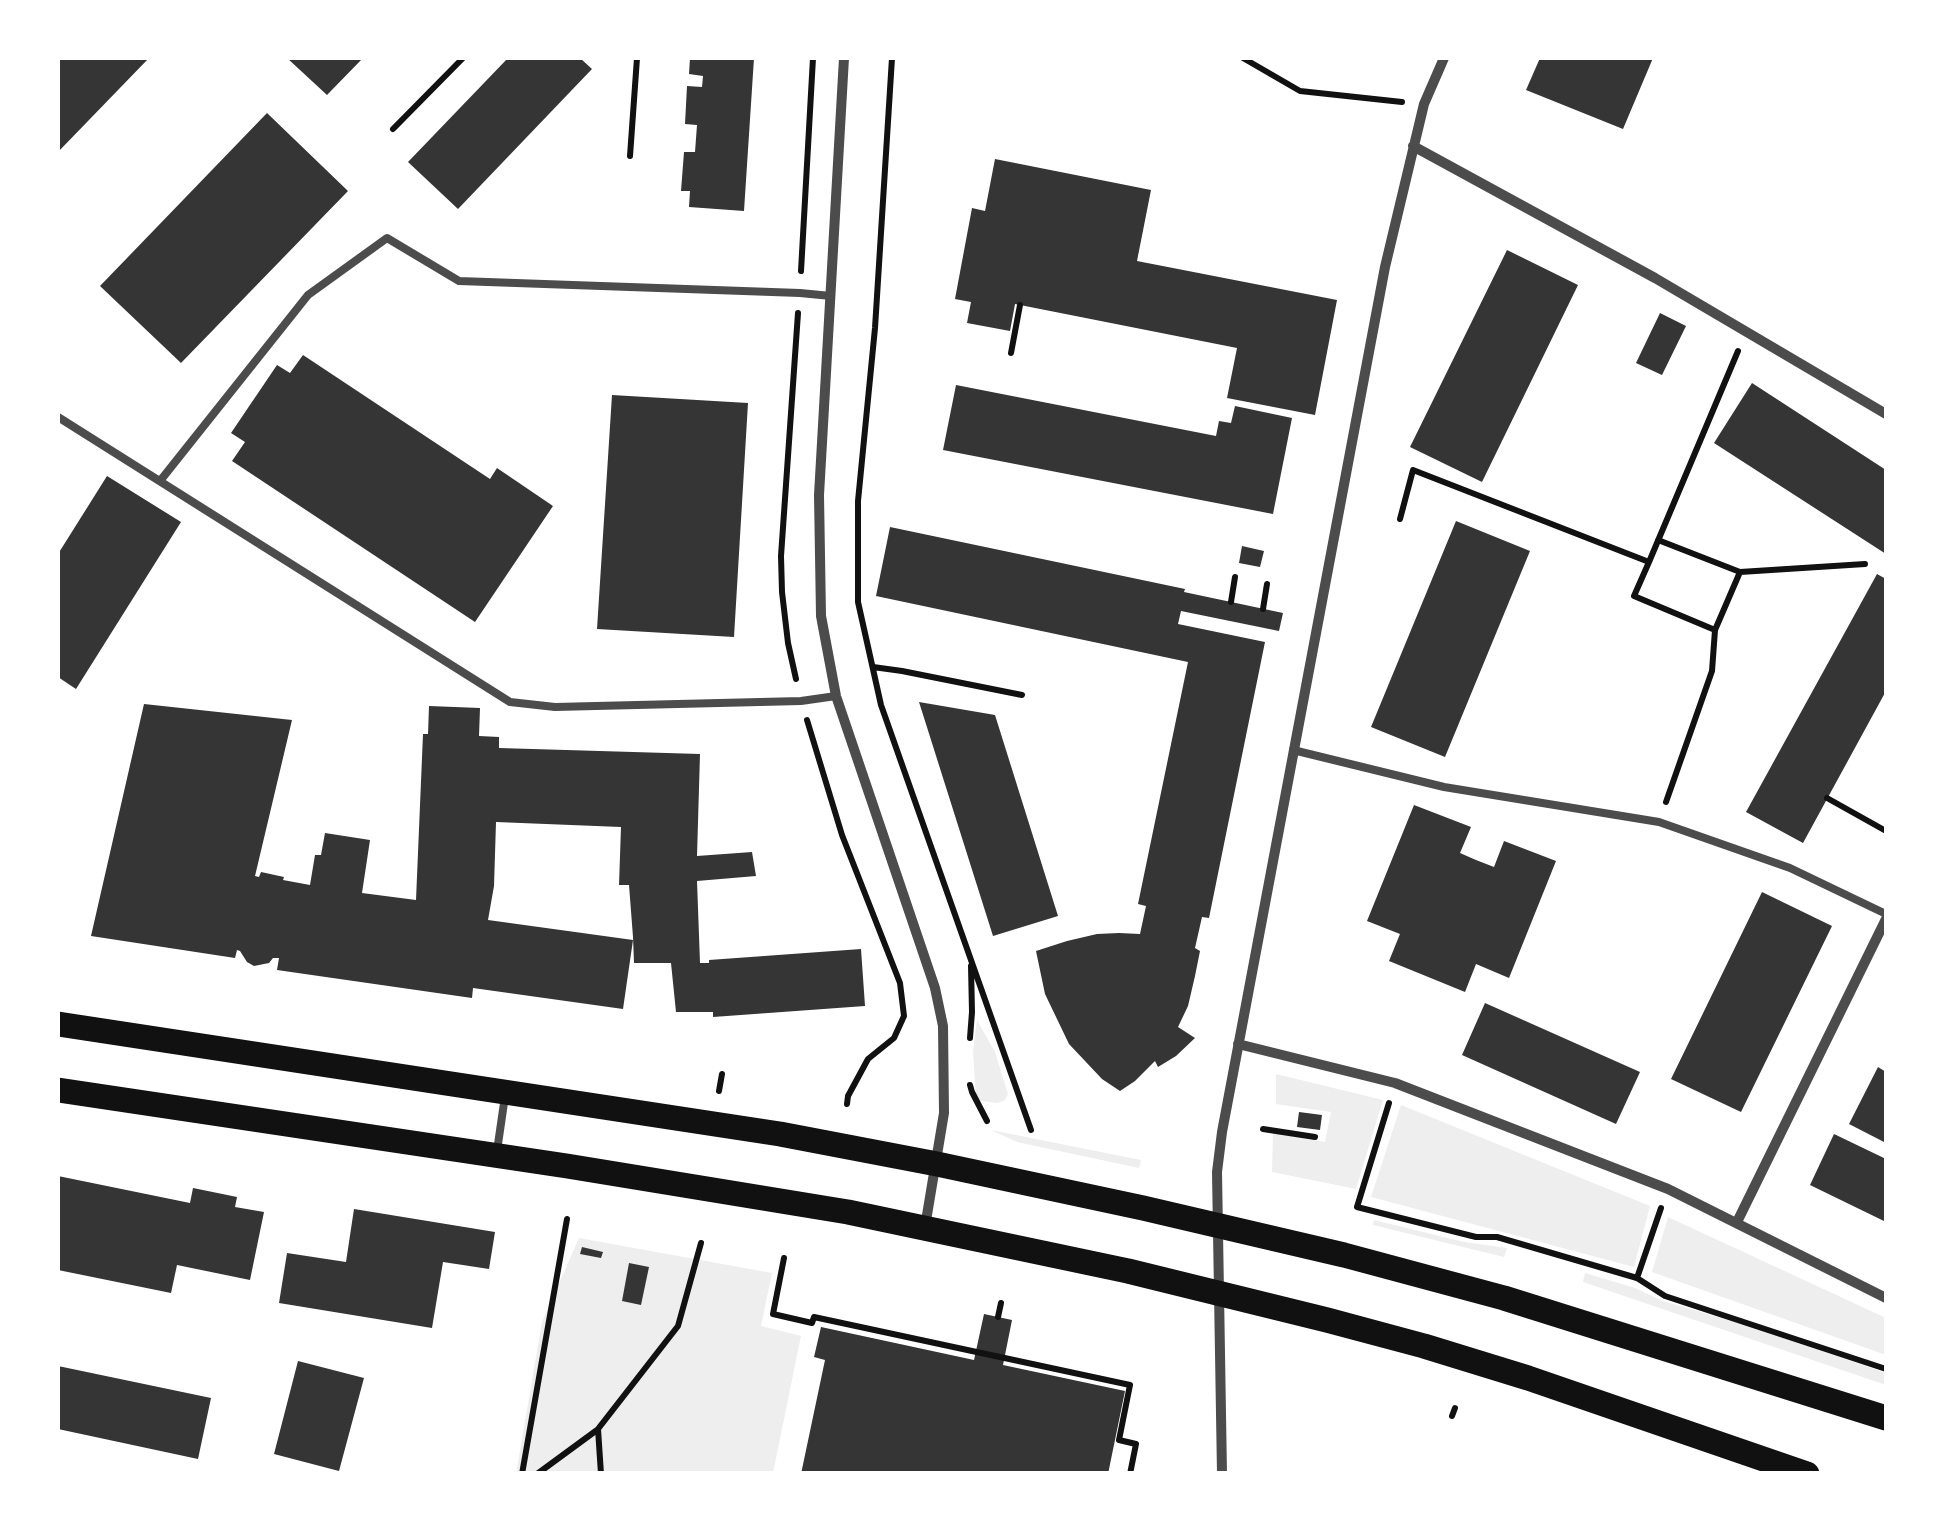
<!DOCTYPE html>
<style>
body{margin:0}
#map{position:relative;width:1944px;height:1531px;overflow:hidden;background:#fff;font-family:"Space Grotesk",sans-serif}
canvas{display:block}
.frame{position:absolute;inset:0;border:60px solid #fff;pointer-events:none}
</style>
<div id="map">
<canvas width="1944" height="1531"></canvas>
<div class="frame"></div>
</div>
<script>
const ctx = document.querySelector('canvas').getContext('2d');
ctx.lineJoin = 'round';
function paint(path, color) {
  ctx.fillStyle = color;
  ctx.fill(path, 'evenodd');
}
function poly(rows) {
  const path = new Path2D();
  for (const r of rows) {
    path.moveTo(r[0], r[1]);
    for (let i = 2; i < r.length; i += 2) path.lineTo(r[i], r[i + 1]);
  }
  return path;
}
function stroke(path, color, width, dash) {
  ctx.strokeStyle = color;
  ctx.lineWidth = width;
  ctx.lineCap = dash ? 'butt' : 'round';
  ctx.setLineDash(dash || []);
  ctx.stroke(path);
}
paint(poly([
 [977,1020,995,1052,1008,1094,1005,1100,998,1103,981,1101,976,1096,973,1052],
 [1276,1074,1383,1100,1356,1189,1272,1172,1273,1133,1325,1142,1331,1112,1276,1104],
 [1401,1105,1650,1206,1634,1267,1371,1197],
 [991,1130,1141,1160,1139,1168,1017,1142],
 [1668,1217,1886,1318,1886,1355,1652,1272],
 [1374,1220,1464,1242,1507,1248,1504,1257,1373,1225],
 [579,1238,772,1273,761,1326,801,1336,773,1473,516,1474,542,1322],
 [1585,1273,1635,1288,1663,1301,1742,1324,1886,1373,1886,1385,1583,1282]
]), '#eee');
paint(poly([
 [58,58,149,58,58,152],
 [287,58,363,58,327,95],
 [508,58,580,58,592,69,458,209,408,162],
 [690,58,754,58,744,211,689,207,690,191,681,191,684,152,695,152,697,125,685,124,687,86,702,87,703,76,689,74],
 [1540,58,1653,58,1623,129,1526,90],
 [267,113,348,191,181,363,100,286],
 [995,159,1151,190,1137,261,1337,300,1315,415,1227,398,1237,348,1015,304,1010,331,967,323,971,302,955,299,972,208,985,211],
 [1507,250,1578,285,1482,482,1410,447],
 [1660,313,1686,326,1662,375,1636,363],
 [303,355,490,479,497,468,553,506,475,622,232,461,245,442,231,433,277,365,290,373],
 [1752,383,1886,470,1886,554,1714,443],
 [956,385,1216,436,1219,421,1231,423,1235,406,1292,418,1273,514,943,450],
 [612,395,748,403,734,637,597,629],
 [107,476,181,522,76,689,58,677,58,554],
 [1456,521,1530,551,1445,757,1371,727],
 [890,527,1185,589,1184,592,1283,613,1279,631,1181,611,1178,624,1265,642,1209,918,1202,917,1195,948,1200,951,1195,976,1188,1006,1178,1027,1195,1038,1176,1056,1158,1067,1155,1061,1135,1081,1120,1091,1102,1079,1069,1044,1045,994,1036,951,1067,941,1097,934,1119,933,1140,934,1146,906,1138,904,1188,662,876,596],
 [1242,546,1264,551,1260,567,1239,563],
 [1877,574,1886,579,1886,691,1803,843,1746,812],
 [919,702,995,715,1058,916,993,936],
 [144,704,292,720,255,876,259,877,261,872,284,877,283,880,310,885,315,855,321,855,325,833,370,840,362,893,416,900,423,734,428,734,429,706,480,708,479,736,499,737,499,748,700,754,697,856,752,852,756,876,697,881,700,963,709,963,709,960,861,949,865,1006,713,1017,713,1012,676,1012,671,963,634,963,633,937,629,885,619,885,621,827,496,822,494,886,488,920,633,940,623,1009,473,988,472,998,277,970,279,958,273,958,269,963,254,966,247,962,240,951,237,950,235,958,91,936],
 [1414,805,1471,827,1460,853,1476,860,1494,867,1504,841,1556,861,1509,978,1476,964,1465,992,1389,961,1400,934,1367,921],
 [1762,892,1832,926,1741,1112,1671,1079],
 [1485,1003,1640,1072,1616,1124,1462,1055],
 [1878,1067,1886,1072,1886,1143,1849,1124],
 [1299,1112,1322,1115,1320,1130,1297,1127],
 [1834,1134,1886,1159,1886,1222,1810,1185],
 [58,1176,190,1203,193,1188,237,1197,235,1207,264,1212,250,1280,177,1265,171,1293,58,1270],
 [354,1209,495,1232,489,1269,443,1262,432,1328,279,1303,287,1253,346,1262],
 [582,1247,603,1252,601,1258,580,1254],
 [629,1263,649,1267,641,1305,622,1301],
 [984,1314,1012,1320,1003,1365,1125,1391,1108,1474,801,1474,825,1360,814,1357,821,1327,974,1360],
 [298,1361,364,1378,339,1471,274,1454],
 [58,1366,211,1398,198,1459,58,1429]
]), '#353535');
stroke(poly([
 [892,58,875,328,858,501,858,602,881,705,1031,1130],
 [1243,58,1300,91,1402,102],
 [393,129,463,58],
 [630,156,637,58],
 [801,271,813,58],
 [1011,353,1020,305],
 [1400,519,1413,470,1649,562,1634,596,1715,630,1712,671,1666,802],
 [1658,540,1740,572,1865,564],
 [1649,562,1738,351],
 [1231,602,1235,577],
 [1263,609,1267,584],
 [1715,630,1740,572],
 [873,667,902,671,1022,695],
 [796,679,788,643,782,592,781,556,798,313],
 [807,720,842,835,900,983,904,1016,894,1038,868,1059,848,1096,847,1104],
 [1827,798,1886,831],
 [970,1038,972,1012,971,966],
 [970,1085,972,1092,987,1121],
 [719,1091,722,1074],
 [1389,1103,1357,1207,1476,1237,1497,1237,1637,1278,1665,1296,1886,1369],
 [1263,1129,1315,1137],
 [784,1258,773,1314,812,1323,814,1317,1130,1385,1119,1440,1136,1444,1130,1474],
 [1637,1278,1661,1208],
 [998,1317,1001,1303],
 [1452,1416,1455,1408],
 [522,1474,567,1219],
 [537,1474,597,1430],
 [601,1474,598,1429,678,1326,701,1243]
]), '#111', 6);
stroke(poly([
 [58,417,510,702,555,707,801,701,836,696],
 [160,481,308,295,387,238,459,281,800,293,831,296],
 [1293,750,1444,787,1659,822,1790,868,1886,914],
 [497,1151,505,1096]
]), '#4c4c4c', 8);
stroke(poly([
 [844,58,819,495,821,616,836,696,935,988,943,1026,944,1113,925,1227],
 [1413,146,1655,278,1886,414],
 [1238,1044,1395,1083,1668,1189,1886,1298],
 [1737,1222,1886,919],
 [1222,1474,1217,1172,1222,1132,1385,267,1424,104,1444,58]
]), '#4c4c4c', 10);
stroke(poly([
 [58,1024,780,1134,937,1164,1143,1208,1344,1255,1504,1298,1886,1418],
 [58,1090,567,1166,848,1212,1128,1271,1327,1320,1424,1346,1528,1378,1807,1474]
]), '#111', 25);
</script>
